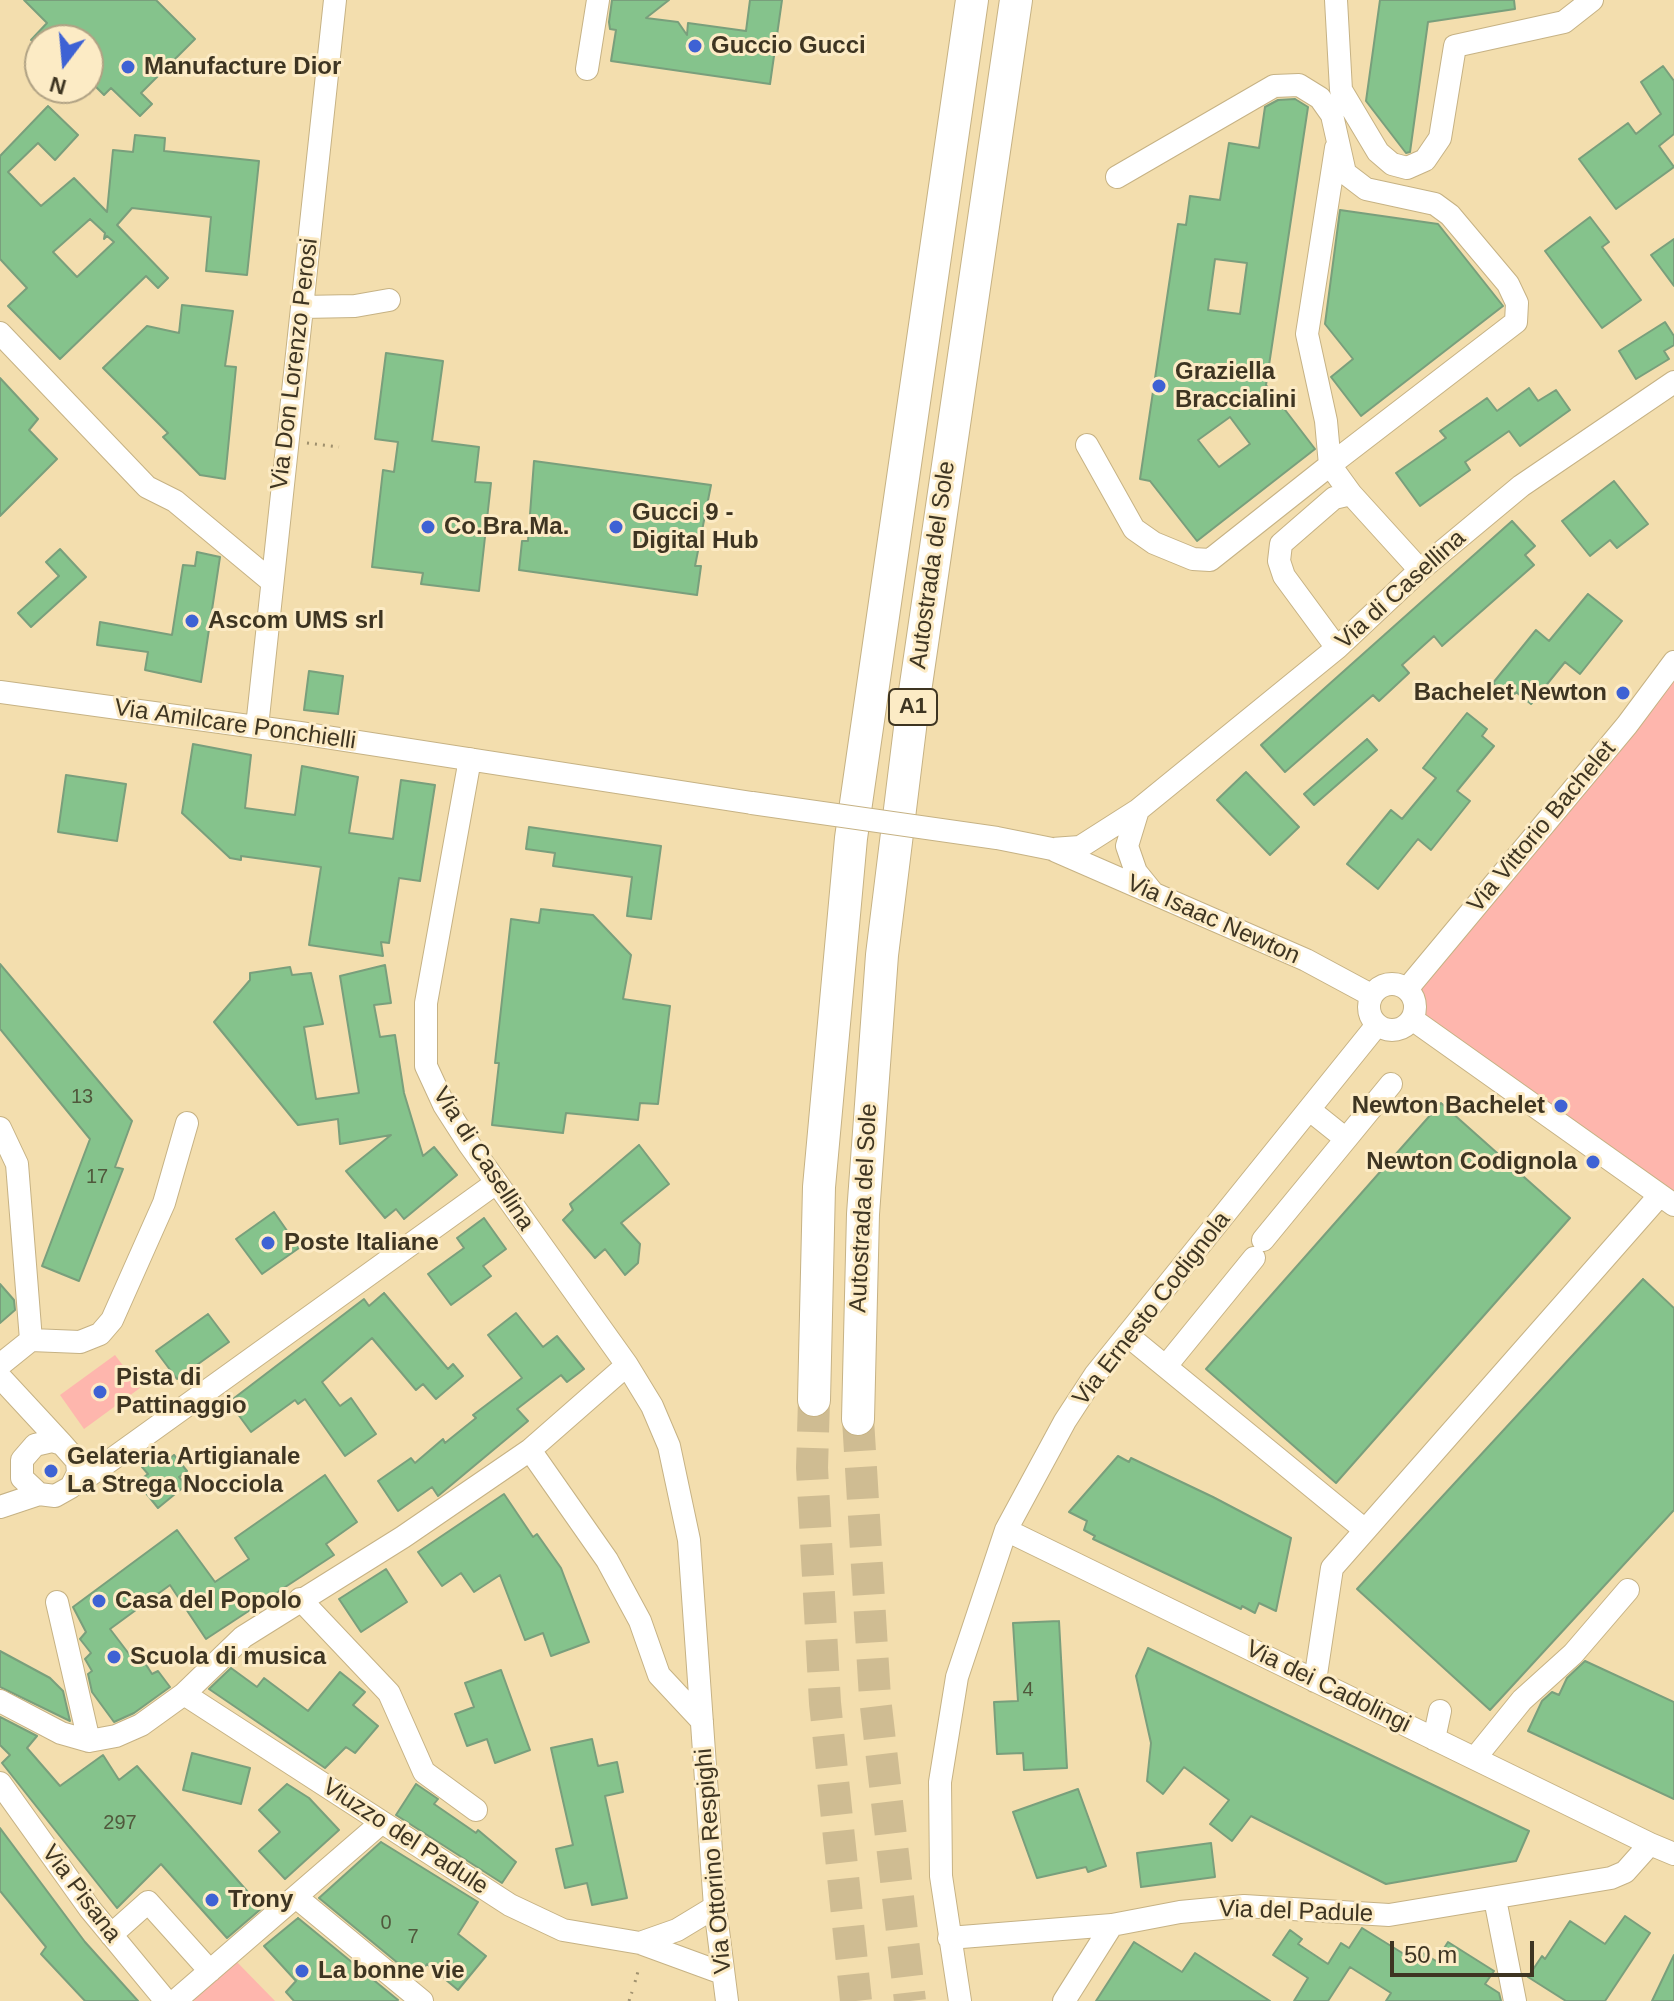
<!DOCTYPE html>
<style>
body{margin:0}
#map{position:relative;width:1674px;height:2001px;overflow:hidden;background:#f3deae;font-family:Helvetica,sans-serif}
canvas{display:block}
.north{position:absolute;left:24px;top:24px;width:80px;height:80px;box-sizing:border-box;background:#fcebc5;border:2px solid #b0a284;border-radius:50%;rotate:196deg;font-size:22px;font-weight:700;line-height:32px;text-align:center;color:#3e3522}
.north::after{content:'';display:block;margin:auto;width:28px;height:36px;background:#3e62d4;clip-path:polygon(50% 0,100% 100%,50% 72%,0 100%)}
.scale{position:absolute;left:1390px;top:1941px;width:144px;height:36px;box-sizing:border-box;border:4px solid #3e3522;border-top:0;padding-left:10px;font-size:24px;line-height:28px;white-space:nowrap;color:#3e3522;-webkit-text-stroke:6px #fcebc5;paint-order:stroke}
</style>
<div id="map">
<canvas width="1674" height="2001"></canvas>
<div class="north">N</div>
<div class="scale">50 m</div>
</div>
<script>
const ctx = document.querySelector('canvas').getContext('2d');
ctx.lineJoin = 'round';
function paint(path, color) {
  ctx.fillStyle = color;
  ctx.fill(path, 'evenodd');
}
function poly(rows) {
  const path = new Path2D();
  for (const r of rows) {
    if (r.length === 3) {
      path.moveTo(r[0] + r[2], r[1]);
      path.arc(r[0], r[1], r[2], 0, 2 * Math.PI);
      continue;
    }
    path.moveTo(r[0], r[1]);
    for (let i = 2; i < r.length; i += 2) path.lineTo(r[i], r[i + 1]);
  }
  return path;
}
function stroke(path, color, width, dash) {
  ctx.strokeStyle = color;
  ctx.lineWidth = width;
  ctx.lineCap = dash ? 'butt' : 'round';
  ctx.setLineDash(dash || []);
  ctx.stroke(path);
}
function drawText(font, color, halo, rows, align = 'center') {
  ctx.font = font + ' Helvetica,sans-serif';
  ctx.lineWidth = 6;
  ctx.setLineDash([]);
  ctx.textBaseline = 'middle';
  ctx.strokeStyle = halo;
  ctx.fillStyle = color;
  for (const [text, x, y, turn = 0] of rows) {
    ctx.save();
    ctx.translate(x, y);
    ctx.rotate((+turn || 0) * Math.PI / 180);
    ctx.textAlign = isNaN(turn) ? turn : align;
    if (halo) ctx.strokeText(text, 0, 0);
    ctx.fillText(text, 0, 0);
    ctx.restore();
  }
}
paint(poly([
 [1674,662,1674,1205,1415,1011,1412,995],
 [115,1355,140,1388,84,1429,60,1395],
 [235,1960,275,2001,193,2001]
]), '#feb6ad');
const building = poly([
 [24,0,156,0,195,39,141,93,152,104,140,116,111,88,104,95,88,79,88,40,31,40,47,23,24,0],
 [612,0,669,0,646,18,678,22,687,35,688,23,746,31,750,0,782,0,770,84,611,61,616,30,610,29,609,22,612,0],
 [1380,0,1514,0,1515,9,1428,22,1410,152,1406,153,1366,101,1380,0],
 [1663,66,1674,81,1674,134,1659,146,1674,167,1616,209,1579,159,1628,123,1636,134,1661,114,1641,82,1663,66],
 [1295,99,1308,107,1266,385,1315,449,1197,541,1150,481,1140,479,1178,224,1186,225,1190,196,1220,200,1229,143,1259,148,1265,107,1278,100,1295,99],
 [1215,259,1247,263,1240,314,1208,310,1215,259],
 [1230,417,1250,444,1219,467,1198,440,1230,417],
 [48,106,78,135,55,160,38,143,8,172,41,206,74,178,107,212,113,150,133,152,135,135,165,138,164,151,259,161,247,275,206,271,211,217,132,208,117,225,168,278,158,288,146,276,60,359,8,306,27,288,0,259,0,156,48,106],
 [90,219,105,233,104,239,107,236,114,242,77,277,53,252,90,219],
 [1340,210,1438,224,1503,306,1361,416,1331,377,1353,359,1325,324,1340,210],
 [1590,217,1609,242,1602,247,1641,300,1602,328,1545,251,1590,217],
 [1674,239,1674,286,1651,255,1674,239],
 [182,305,233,311,225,366,236,367,225,479,200,475,163,437,168,433,103,368,147,326,179,333,182,305],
 [1665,322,1674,336,1674,345,1664,351,1669,359,1636,379,1619,351,1665,322],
 [386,353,443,361,432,441,479,447,475,482,491,483,479,591,421,584,423,573,372,567,383,470,394,472,398,442,375,439,386,353],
 [0,378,38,419,29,430,57,459,0,516,0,378],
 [1529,388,1538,401,1556,390,1570,410,1520,446,1509,431,1465,462,1470,470,1420,506,1396,473,1446,438,1440,431,1487,398,1497,411,1529,388],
 [534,461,711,485,695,566,701,566,697,595,519,570,522,541,528,541,534,461],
 [1614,481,1648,524,1617,548,1610,540,1590,556,1562,521,1614,481],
 [1512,521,1535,546,1525,555,1534,565,1442,646,1434,636,1402,665,1409,673,1379,701,1373,695,1285,772,1261,745,1512,521],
 [60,549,86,577,31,627,18,613,59,576,46,562,60,549],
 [197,552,220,557,201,682,145,670,148,652,97,645,100,622,172,635,183,565,195,566,197,552],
 [1588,594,1622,621,1580,674,1565,662,1531,704,1516,692,1512,698,1493,683,1536,630,1549,641,1588,594],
 [309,671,343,676,338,714,304,710,309,671],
 [1467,713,1487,729,1482,736,1494,746,1457,791,1470,801,1431,850,1418,839,1378,889,1347,864,1391,810,1402,819,1436,778,1423,768,1467,713],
 [1367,739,1377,750,1314,805,1304,794,1367,739],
 [193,744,251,755,245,808,295,815,302,766,358,777,349,833,393,839,401,780,435,785,420,881,399,878,389,943,381,942,383,956,309,945,321,867,241,856,241,860,230,858,182,813,193,744],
 [1246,772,1299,827,1270,855,1217,800,1246,772],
 [66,775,126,784,117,841,58,832,66,775],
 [529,827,661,846,651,919,627,916,632,877,553,866,555,853,526,849,529,827],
 [541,909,593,915,631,955,623,999,670,1006,658,1104,640,1103,638,1120,566,1113,563,1133,492,1125,499,1063,495,1063,511,919,539,923,541,909],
 [0,964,132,1121,115,1167,123,1169,79,1281,42,1266,90,1139,0,1029,0,964],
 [385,965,391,1003,374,1005,380,1037,395,1035,404,1093,423,1156,434,1147,457,1175,404,1219,396,1209,385,1218,346,1171,391,1135,340,1144,338,1119,298,1125,214,1022,250,980,250,973,290,967,292,975,311,973,323,1024,304,1027,316,1099,359,1093,340,976,385,965],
 [1441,1103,1570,1218,1336,1483,1206,1369,1441,1103],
 [639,1145,669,1184,621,1223,640,1244,638,1263,625,1275,605,1249,595,1258,563,1220,573,1210,570,1204,639,1145],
 [274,1212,299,1248,262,1274,236,1239,274,1212],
 [484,1218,506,1249,483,1266,491,1276,451,1305,428,1274,464,1248,457,1238,484,1218],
 [1643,1279,1674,1308,1674,1510,1490,1710,1357,1589,1643,1279],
 [0,1284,14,1300,15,1310,0,1323,0,1284],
 [384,1293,448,1369,453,1364,463,1376,436,1399,423,1384,416,1390,372,1338,322,1382,340,1406,351,1398,376,1434,345,1456,305,1399,298,1404,295,1400,251,1432,229,1402,364,1299,369,1306,384,1293],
 [516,1313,543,1347,557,1336,584,1369,567,1382,561,1375,517,1409,528,1421,438,1496,432,1487,398,1511,378,1481,411,1458,415,1463,443,1439,445,1443,476,1418,473,1415,522,1378,488,1335,516,1313],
 [208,1314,229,1342,177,1379,156,1351,208,1314],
 [174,1455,187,1471,179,1477,186,1485,158,1508,137,1482,148,1474,142,1467,154,1457,161,1465,174,1455],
 [1118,1456,1129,1462,1131,1458,1213,1497,1291,1538,1276,1611,1259,1603,1255,1613,1242,1606,1241,1609,1093,1539,1095,1536,1084,1530,1087,1521,1069,1512,1118,1456],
 [325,1475,357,1522,326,1544,334,1555,206,1639,170,1585,110,1629,129,1654,136,1649,152,1674,158,1671,170,1687,134,1713,114,1722,92,1692,88,1674,92,1671,85,1659,91,1653,80,1639,86,1632,73,1607,177,1530,215,1582,249,1559,235,1538,325,1475],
 [504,1494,533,1537,537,1534,561,1568,589,1642,551,1656,543,1633,525,1640,500,1575,474,1592,461,1573,442,1586,418,1552,504,1494],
 [386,1569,407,1602,361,1632,339,1599,386,1569],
 [1059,1621,1067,1768,1024,1770,1023,1753,997,1754,994,1702,1018,1701,1013,1623,1059,1621],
 [1148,1648,1529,1831,1516,1861,1386,1884,1251,1816,1232,1841,1210,1824,1229,1800,1184,1767,1163,1794,1147,1781,1151,1743,1136,1676,1148,1648],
 [0,1651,50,1678,63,1691,70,1721,0,1687,0,1651],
 [1585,1661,1674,1702,1674,1799,1528,1731,1542,1701,1552,1692,1559,1695,1567,1678,1585,1661],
 [231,1668,257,1687,264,1678,308,1711,340,1672,365,1692,353,1705,378,1726,355,1753,346,1747,325,1768,209,1689,231,1668],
 [501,1670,530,1750,495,1763,487,1739,467,1746,455,1714,474,1707,465,1683,501,1670],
 [0,1717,37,1736,27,1748,60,1786,103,1755,119,1780,137,1766,262,1908,227,1938,161,1864,117,1908,2,1763,10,1755,0,1745,0,1717],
 [592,1739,598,1766,617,1762,623,1792,605,1796,627,1898,592,1905,587,1883,565,1888,556,1849,573,1845,551,1748,592,1739],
 [192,1753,250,1768,241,1804,183,1790,192,1753],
 [287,1784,309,1798,339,1830,285,1879,259,1851,280,1832,259,1810,287,1784],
 [416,1784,438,1799,434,1804,476,1833,478,1830,516,1862,502,1883,396,1815,416,1784],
 [1078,1789,1106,1866,1088,1872,1086,1867,1037,1878,1013,1812,1078,1789],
 [0,1828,85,1942,138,2001,85,2001,41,1954,46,1947,0,1891,0,1828],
 [381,1842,478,1902,458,1934,486,1956,458,1990,427,1964,416,1978,319,1898,381,1842],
 [1211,1843,1215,1877,1141,1887,1137,1853,1211,1843],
 [1625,1916,1650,1933,1605,2001,1566,2001,1528,1977,1542,1956,1545,1959,1570,1921,1605,1944,1625,1916],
 [298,1918,398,2000,397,2001,294,2001,286,1992,296,1981,264,1946,298,1918],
 [1362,1928,1412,1959,1418,1950,1436,1961,1448,1942,1494,1971,1485,1984,1499,1993,1501,2001,1386,2001,1391,1993,1350,1967,1328,2001,1294,2001,1308,1978,1273,1955,1290,1930,1302,1939,1298,1944,1328,1964,1341,1943,1349,1948,1362,1928],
 [1134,1942,1182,1972,1195,1953,1270,2001,1096,2001,1134,1942],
 [1674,1955,1674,2001,1652,2001,1674,1955]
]);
paint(building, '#85c38c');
stroke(building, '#799f7c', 2);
stroke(poly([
 [814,1400,812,1468,825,1703,856,2001],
 [858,1419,875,1698,910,2001]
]), '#cfbc92', 32, [32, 16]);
const minor = poly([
 [1336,0,1341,90,1378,152,1392,164,1407,168,1425,160,1440,138,1455,46,1564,22,1592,0],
 [587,69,598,0],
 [1117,177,1274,86,1299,85,1320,98,1332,115,1345,173,1366,189,1435,204,1450,215,1508,284,1517,303,1516,322,1330,465,1351,494],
 [302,307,355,306,389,300],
 [0,333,147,487,175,501,270,580],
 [1087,445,1134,529,1154,543,1193,559,1210,560,1330,465,1326,421,1307,334,1336,148],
 [1337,648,1284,576,1279,561,1281,544,1334,498,1351,494,1420,570],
 [0,692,300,733,752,803],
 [257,727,335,0],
 [470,759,426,1003,426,1066,444,1105,469,1144,627,1365,652,1406,669,1446,689,1540,715,1907,727,2001],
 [1138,810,1127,846,1136,872,1153,893],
 [1052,849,1080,847,1138,810,1337,648,1420,570,1521,486,1674,382],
 [1056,851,1306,960,1371,995],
 [1392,1007,23],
 [1407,989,1627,725,1674,662],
 [1412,1019,1674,1205],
 [0,1128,17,1164,31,1340,0,1365],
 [1346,1139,1391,1084],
 [1263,1240,1346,1139,1311,1111],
 [1127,1335,1365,1530],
 [31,1340,80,1342,100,1334,112,1320,164,1203,187,1123],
 [1166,1366,1254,1258],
 [0,1377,62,1444],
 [530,1450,607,1560,640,1621,659,1675,702,1721],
 [78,1473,90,1475,496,1183],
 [0,1507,39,1494,55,1496,71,1487,78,1473,77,1461,62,1444,52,1441,35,1445,22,1460,22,1478,39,1494],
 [1006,1530,1650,1844],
 [300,1599,389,1693,424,1772,476,1810],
 [57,1602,89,1741],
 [1315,1681,1332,1568,1660,1195],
 [184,1694,510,1905,563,1930,640,1943,722,1973],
 [0,1701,61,1733,89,1741,116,1736,141,1725,184,1694,243,1637,403,1537,530,1450,627,1365],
 [1434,1739,1440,1711],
 [1475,1758,1522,1700,1573,1654,1628,1590],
 [0,1783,90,1909,166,2001],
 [296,1897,422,2001],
 [1495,1899,1515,2001],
 [111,1935,148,1902,210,1971],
 [949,1938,1112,1925,1180,1912,1244,1906,1389,1915,1611,1878,1625,1872,1650,1844,1674,1854],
 [640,1943,677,1930,715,1907],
 [175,2001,381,1823],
 [960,2001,941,1876,940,1782,957,1677,1006,1530,1065,1421,1095,1375,1377,1025],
 [1064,2001,1112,1925]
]);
const highway = poly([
 [814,1400,819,1187,851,838,972,0],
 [858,1419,863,1214,882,955,912,712,1016,0]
]);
stroke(minor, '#c6b284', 24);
stroke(highway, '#c6b284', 34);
stroke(poly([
 [307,443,339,447],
 [635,1982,639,1968],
 [629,2001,632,1992]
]), '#9f906d', 3, [2, 6]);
stroke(minor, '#fff', 22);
stroke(highway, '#fff', 32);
const minorBridge = poly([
 [752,803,997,838,1052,849]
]);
stroke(minorBridge, '#c6b284', 24, []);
stroke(minorBridge, '#fff', 22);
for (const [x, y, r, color] of [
 [695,46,8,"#3e62d4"],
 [128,67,8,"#3e62d4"],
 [1159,386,8,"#3e62d4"],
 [428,527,8,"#3e62d4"],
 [616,527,8,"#3e62d4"],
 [192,621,8,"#3e62d4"],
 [1623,693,8,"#3e62d4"],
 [1561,1106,8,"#3e62d4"],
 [1593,1162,8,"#3e62d4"],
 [268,1243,8,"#3e62d4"],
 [100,1392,8,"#3e62d4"],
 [51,1471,8,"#3e62d4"],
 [99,1601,8,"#3e62d4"],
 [114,1657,8,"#3e62d4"],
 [212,1900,8,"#3e62d4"],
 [302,1971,8,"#3e62d4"]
]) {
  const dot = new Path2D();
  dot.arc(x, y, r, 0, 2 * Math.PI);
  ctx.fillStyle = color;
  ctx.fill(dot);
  stroke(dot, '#fcebc5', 3);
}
drawText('20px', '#50583c', null, [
 ["13",82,1097],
 ["17",97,1177],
 ["4",1028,1690],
 ["297",120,1823],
 ["0",386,1923],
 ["7",413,1937]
]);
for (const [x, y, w] of [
 [913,707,48]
]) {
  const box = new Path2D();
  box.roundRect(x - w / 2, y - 18, w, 36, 6);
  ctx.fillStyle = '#fcebc5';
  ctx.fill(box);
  stroke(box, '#3e3522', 2);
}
drawText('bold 22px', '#3e3522', null, [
 ["A1",913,707]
]);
drawText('bold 24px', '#3e3522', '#fcebc5', [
 ["Guccio Gucci",711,46],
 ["Manufacture Dior",144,67],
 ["Graziella",1175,372],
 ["Braccialini",1175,400],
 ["Gucci 9 -",632,513],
 ["Digital Hub",632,541],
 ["Co.Bra.Ma.",444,527],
 ["Ascom UMS srl",208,621],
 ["Bachelet Newton",1607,693,"right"],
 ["Newton Bachelet",1545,1106,"right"],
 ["Newton Codignola",1577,1162,"right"],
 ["Poste Italiane",284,1243],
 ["Pista di",116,1378],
 ["Pattinaggio",116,1406],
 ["Gelateria Artigianale",67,1457],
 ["La Strega Nocciola",67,1485],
 ["Casa del Popolo",115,1601],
 ["Scuola di musica",130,1657],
 ["Trony",228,1900],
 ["La bonne vie",318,1971]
], 'left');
drawText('24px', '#3e3522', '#fcebc5', [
 ["Via Don Lorenzo Perosi",295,364,-83],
 ["Autostrada del Sole",933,565,-82],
 ["Via di Casellina",1401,590,-42],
 ["Via Amilcare Ponchielli",235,725,8],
 ["Via Vittorio Bachelet",1542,827,-50],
 ["Via Isaac Newton",1213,920,24],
 ["Via di Casellina",483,1159,57],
 ["Autostrada del Sole",864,1208,-87],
 ["Via Ernesto Codignola",1152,1309,-52],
 ["Via dei Cadolingi",1328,1687,26],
 ["Viuzzo del Padule",405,1837,33],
 ["Via Ottorino Respighi",714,1861,-95],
 ["Via Pisana",81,1894,53],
 ["Via del Padule",1296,1912,2]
]);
</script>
